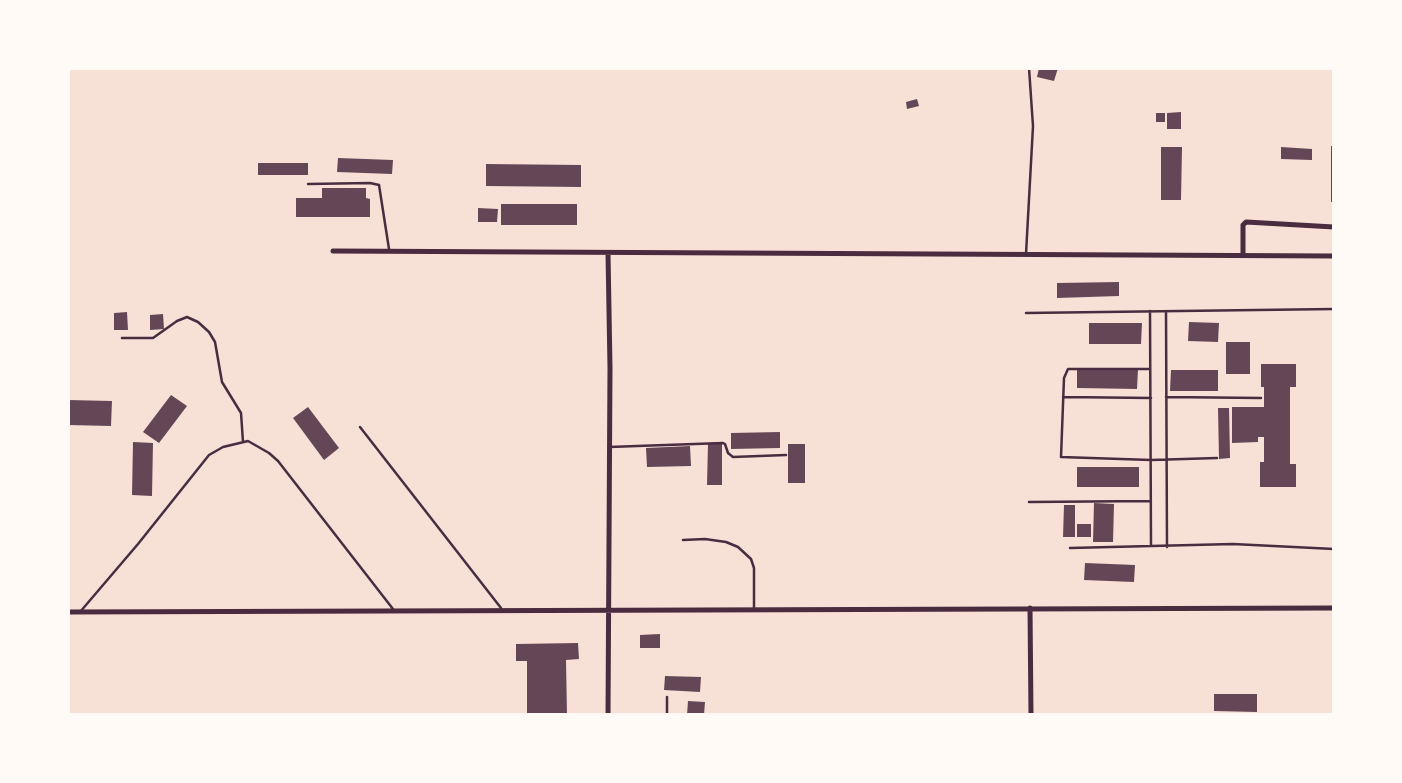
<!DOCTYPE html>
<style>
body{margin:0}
#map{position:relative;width:1402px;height:783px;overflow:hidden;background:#f7e1d7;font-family:"IBM Plex Sans",sans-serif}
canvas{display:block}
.frame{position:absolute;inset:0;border:70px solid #fffaf5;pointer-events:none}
</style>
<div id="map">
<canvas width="1402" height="783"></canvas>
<div class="frame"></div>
</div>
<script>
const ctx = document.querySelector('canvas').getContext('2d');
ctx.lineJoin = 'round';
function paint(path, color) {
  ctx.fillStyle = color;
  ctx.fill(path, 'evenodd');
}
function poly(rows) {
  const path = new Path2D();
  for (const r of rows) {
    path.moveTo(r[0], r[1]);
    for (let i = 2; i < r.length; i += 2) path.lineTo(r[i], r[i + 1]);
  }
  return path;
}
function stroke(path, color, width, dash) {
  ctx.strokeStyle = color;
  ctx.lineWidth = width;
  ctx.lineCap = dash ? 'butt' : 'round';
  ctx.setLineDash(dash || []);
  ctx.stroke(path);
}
paint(poly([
 [1039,68,1058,68,1054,81,1037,77],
 [917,99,919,106,907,109,906,102],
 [1181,112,1181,129,1167,129,1167,113],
 [1156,113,1165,113,1165,122,1156,122],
 [1331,146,1334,146,1334,202,1331,202],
 [1161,147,1182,147,1181,200,1161,200],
 [1281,147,1312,149,1312,160,1281,159],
 [338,158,393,160,392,174,337,172],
 [258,163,308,163,308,175,258,175],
 [486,164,581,165,581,187,486,186],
 [322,188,366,188,366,198,370,199,370,217,296,217,296,198,322,198],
 [501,204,577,204,577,225,501,225],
 [478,208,498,209,497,222,478,222],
 [1119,282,1119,296,1057,298,1057,283],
 [127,312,128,330,114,330,114,313],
 [163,314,164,329,150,330,150,315],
 [1189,322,1219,323,1218,342,1188,341],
 [1089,323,1142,323,1141,344,1089,344],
 [1226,342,1250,342,1250,374,1226,374],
 [1261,364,1296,364,1296,387,1290,387,1290,464,1296,464,1296,487,1260,487,1260,462,1264,462,1264,437,1258,437,1258,442,1232,443,1232,407,1264,407,1264,387,1261,387],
 [1077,368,1138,369,1137,389,1077,388],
 [1171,370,1218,370,1218,391,1170,391],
 [171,395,187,406,159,443,143,432],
 [68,400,112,401,111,426,68,425],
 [308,407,339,448,324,460,293,418],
 [1218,408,1229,408,1230,458,1219,459],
 [780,432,780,448,731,449,731,433],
 [133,442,153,443,152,496,132,495],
 [708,443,722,443,722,485,707,485],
 [788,444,805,444,805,483,788,483],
 [690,446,691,466,647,467,646,448],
 [1077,467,1139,467,1139,487,1077,487],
 [1094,503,1114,504,1113,542,1093,542],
 [1064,505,1075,505,1075,537,1063,537],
 [1077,524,1091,524,1091,537,1077,537],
 [1085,563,1135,565,1134,582,1084,580],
 [660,634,660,648,640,648,640,635],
 [578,643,579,659,566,660,567,715,527,715,527,661,516,661,516,644],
 [665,676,701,677,700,692,664,690],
 [1214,694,1257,694,1257,712,1214,711],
 [688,701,705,702,704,715,687,715]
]), '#644757');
stroke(poly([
 [308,184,370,183,379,185,389,249],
 [1026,254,1033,126,1029,68],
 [1150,311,1151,546],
 [1166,312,1167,547],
 [1026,313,1334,309],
 [122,338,153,338,177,321,187,317,198,322,209,332,215,342,222,382,241,413,243,442],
 [1150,369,1068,369,1064,378,1061,457,1151,460,1217,458],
 [1063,397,1151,398],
 [1166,397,1261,398],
 [360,427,501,608],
 [609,447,723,443,725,444,728,453,733,457,786,455],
 [1029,502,1151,501],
 [683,540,705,539,726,542,738,547,751,559,754,568,754,610],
 [1070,548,1233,544,1334,549],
 [80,612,138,544,209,455,223,447,248,441,269,453,278,461,393,609],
 [667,697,667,715]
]), '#4a2c40', 2.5);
stroke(poly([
 [333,251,1334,256],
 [608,253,610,368,608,715],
 [1243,255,1243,225,1246,222,1334,227],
 [1030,608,1031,715],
 [68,612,1334,608]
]), '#4a2c40', 5);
</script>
